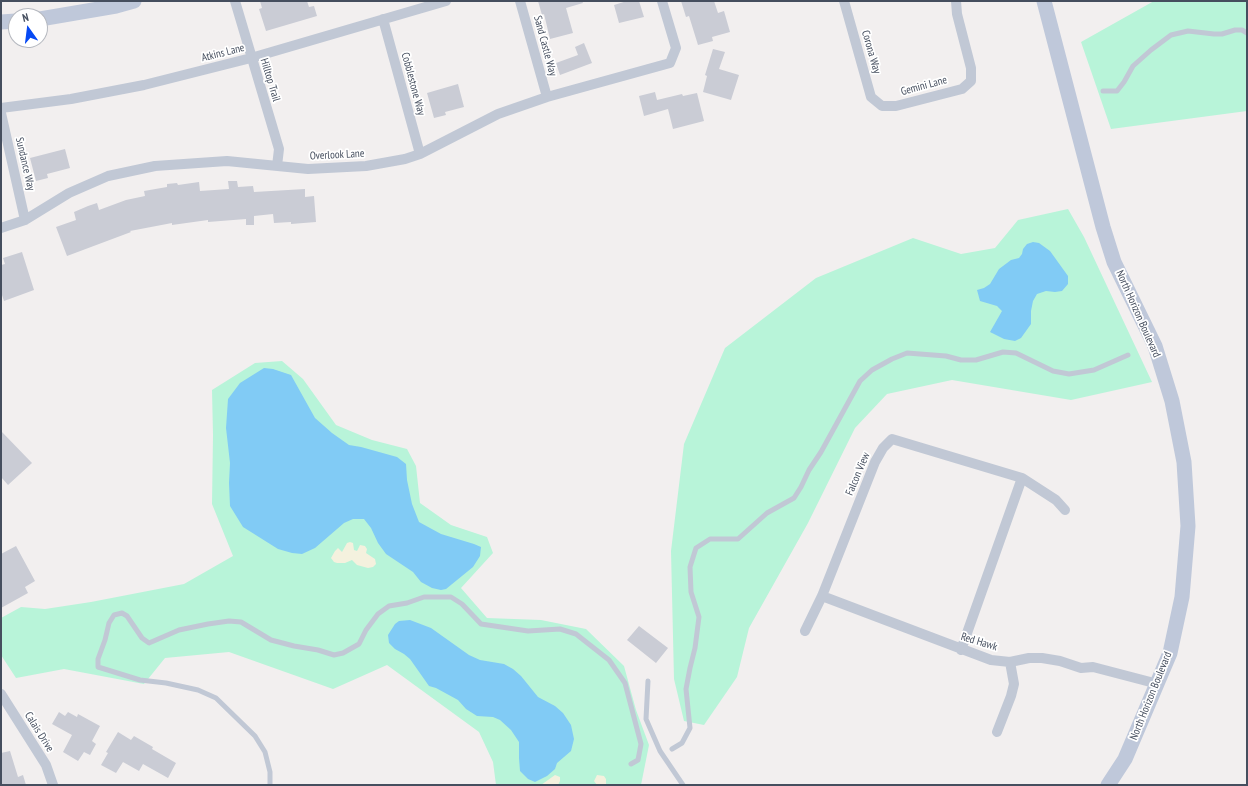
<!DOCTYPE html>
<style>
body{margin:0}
#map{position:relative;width:1248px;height:786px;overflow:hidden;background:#f2efef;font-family:"PT Sans Narrow",sans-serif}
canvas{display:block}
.frame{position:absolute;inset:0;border:2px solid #454e5e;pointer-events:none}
.north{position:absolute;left:8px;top:8px;width:40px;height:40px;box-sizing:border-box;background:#fff;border:1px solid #b5b8bf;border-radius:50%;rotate:346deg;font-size:11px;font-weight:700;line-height:16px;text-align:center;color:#454e5e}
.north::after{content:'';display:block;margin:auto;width:14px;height:18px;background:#0649f4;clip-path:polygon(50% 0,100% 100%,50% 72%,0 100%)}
</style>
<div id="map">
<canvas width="1248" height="786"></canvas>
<div class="frame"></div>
<div class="north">N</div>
</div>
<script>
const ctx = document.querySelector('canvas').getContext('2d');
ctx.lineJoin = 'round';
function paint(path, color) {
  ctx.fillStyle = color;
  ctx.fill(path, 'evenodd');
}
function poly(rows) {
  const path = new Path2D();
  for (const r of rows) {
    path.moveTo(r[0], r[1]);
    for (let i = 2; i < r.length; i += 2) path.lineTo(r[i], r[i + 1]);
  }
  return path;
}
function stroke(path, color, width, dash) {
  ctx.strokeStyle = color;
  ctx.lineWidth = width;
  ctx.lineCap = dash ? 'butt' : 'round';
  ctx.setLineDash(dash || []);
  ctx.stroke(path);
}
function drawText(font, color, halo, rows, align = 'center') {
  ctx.font = font + ' "PT Sans Narrow",sans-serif';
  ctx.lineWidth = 3.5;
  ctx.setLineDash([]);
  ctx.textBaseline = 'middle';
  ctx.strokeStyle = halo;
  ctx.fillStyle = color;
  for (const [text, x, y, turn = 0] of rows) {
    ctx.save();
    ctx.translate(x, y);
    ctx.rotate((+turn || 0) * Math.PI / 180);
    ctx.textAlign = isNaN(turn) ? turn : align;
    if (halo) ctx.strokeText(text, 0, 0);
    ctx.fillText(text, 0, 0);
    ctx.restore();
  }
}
paint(poly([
 [1154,1,1247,1,1247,111,1111,129,1081,42],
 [1068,209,1084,237,1152,382,1071,400,952,380,887,394,855,428,808,523,749,628,737,677,704,725,684,721,674,679,671,551,684,444,725,348,816,278,913,238,961,254,995,248,1018,220],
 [282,361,303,379,336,425,372,440,407,449,416,466,420,503,451,525,487,537,493,553,461,588,487,618,541,620,586,629,624,666,636,710,649,745,641,785,496,785,493,762,479,732,387,665,333,689,229,652,165,658,144,684,64,669,16,678,1,655,1,618,21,607,45,609,91,602,184,584,233,556,212,504,213,435,212,390,255,363]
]), '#b8f4d9');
paint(poly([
 [350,542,353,543,354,550,357,551,360,545,365,546,367,549,366,553,375,559,376,564,373,567,368,568,357,565,352,560,345,563,337,563,334,562,331,558,335,551,338,548,342,552,347,543],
 [555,775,560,777,560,781,558,785,541,785],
 [597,775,604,776,606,779,606,784,597,785,594,781]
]), '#f4f1de');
paint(poly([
 [1033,242,1039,243,1050,251,1068,276,1068,284,1062,291,1055,292,1046,291,1037,294,1033,301,1031,311,1031,324,1021,338,1015,341,1004,339,990,332,1002,311,997,306,980,301,977,290,984,288,990,284,999,269,1011,260,1019,258,1022,254,1023,249,1027,244],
 [264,368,273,369,291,375,315,418,332,433,349,445,361,447,397,457,406,464,407,480,412,504,419,522,441,534,474,544,481,547,480,556,473,567,446,589,441,590,432,588,421,582,413,572,386,554,378,543,371,528,364,519,353,519,344,523,315,548,302,554,292,553,278,549,243,527,230,506,229,483,230,463,226,428,228,399,240,383],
 [410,620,431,628,469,655,480,660,504,664,513,669,521,676,538,697,555,706,563,713,571,725,574,739,571,751,557,763,555,769,547,776,535,782,528,779,520,771,519,758,519,742,511,730,500,720,493,717,477,716,466,709,458,700,436,688,429,686,410,659,404,654,395,649,389,643,388,635,395,624,399,621]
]), '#81cbf5');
paint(poly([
 [260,1,307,1,309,7,314,6,317,16,266,31,259,9,262,8],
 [538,1,582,1,583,3,566,8,573,33,550,39,544,14,542,15],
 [627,1,639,1,644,17,619,23,614,5],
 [681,1,714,1,718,13,724,11,730,32,712,37,713,41,698,45,689,16,686,17],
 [584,43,592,63,560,75,556,63,578,55,575,47],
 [713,49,725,52,719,69,739,75,731,100,703,92,707,76,705,75],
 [458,84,464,107,445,112,446,115,434,118,427,93],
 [655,92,657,100,682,94,683,96,697,93,704,121,673,129,668,109,644,116,639,96],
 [65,149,70,168,47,174,48,178,36,181,30,158],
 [228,181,237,181,238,187,253,186,254,192,305,189,305,197,314,196,316,222,291,224,291,222,274,223,273,214,254,216,254,225,246,225,246,219,208,222,208,220,172,225,172,223,130,231,131,232,67,256,56,227,76,220,74,212,88,206,97,203,99,210,126,200,145,196,144,191,167,187,167,184,177,183,178,185,199,182,200,191,229,189],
 [22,252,34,290,4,301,1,292,1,265,5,264,3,258],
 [1,431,32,463,8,485,1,477],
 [16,546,35,581,25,587,28,593,1,608,1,554],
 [639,626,668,648,656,663,627,640],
 [59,712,65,716,68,712,77,717,78,714,100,726,92,741,96,744,90,755,84,752,78,761,63,752,72,735,52,724],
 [118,732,131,740,134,736,153,747,152,749,176,763,168,778,143,764,139,771,123,762,116,773,101,765,108,753,106,752],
 [10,751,18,777,23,775,26,785,1,785,1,753]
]), '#caccd5');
stroke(poly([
 [1103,91,1117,91,1124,82,1133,66,1151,50,1171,35,1188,31,1214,34,1222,34,1235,30,1242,30,1247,33],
 [648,681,646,719,660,751,683,785],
 [672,749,682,743,690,728,686,689,690,668,695,648,699,617,691,592,690,567,696,548,710,539,738,539,767,513,794,498,801,487,809,470,821,452,860,381,872,370,892,359,907,353,946,356,961,360,976,360,1003,352,1016,353,1053,371,1069,374,1094,370,1128,355],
 [270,785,270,772,265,752,255,736,216,698,198,690,166,683,140,680,98,667,98,659,105,640,109,623,114,615,122,613,127,616,142,638,149,643,179,630,208,624,229,621,241,622,271,640,294,646,318,650,334,655,343,653,359,644,366,630,378,614,389,606,407,603,424,597,451,597,462,604,481,624,528,631,560,629,576,634,609,660,625,683,641,744,638,760,631,764]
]), '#c1c8d5', 5);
stroke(poly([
 [235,1,279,149,277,166],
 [520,1,547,97],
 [844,1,871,97,882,106,896,106,962,89,971,81,971,68,957,14,956,1],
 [383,19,420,154],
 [1,108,71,99,144,85,251,58,446,1],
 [1,113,25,220],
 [1,228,25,220,69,193,108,176,155,166,227,161,308,169,366,166,405,159,420,154,498,114,547,97,670,63,676,48,662,1],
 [822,596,991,660,1010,662,1029,658,1042,658,1060,661,1081,668,1093,667,1158,684],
 [805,631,822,596,875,462,883,448,892,439,1022,478,1056,500,1065,510],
 [961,650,1022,478],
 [1,694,46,765,53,785],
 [997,732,1011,696,1014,684,1010,662]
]), '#c1c8d5', 10);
stroke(poly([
 [1044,1,1103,227,1114,262,1155,346,1172,401,1184,462,1188,526,1182,597,1170,653,1125,759,1108,785],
 [40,19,116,6,134,1],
 [1,22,16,21]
]), '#bfc8da', 15);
drawText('11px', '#454e5e', '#fff', [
 ["Sand Castle Way",545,46,75],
 ["Corona Way",871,52,74],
 ["Atkins Lane",223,53,-14],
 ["Hilltop Trail",270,80,73],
 ["Cobblestone Way",413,84,75],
 ["Gemini Lane",924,86,-15],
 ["Overlook Lane",337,155,-3],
 ["Sundance Way",25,164,77],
 ["North Horizon Boulevard",1138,314,66],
 ["Falcon View",858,474,-67],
 ["Red Hawk",979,642,17],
 ["North Horizon Boulevard",1151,696,-68],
 ["Calais Drive",39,732,58]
]);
</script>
